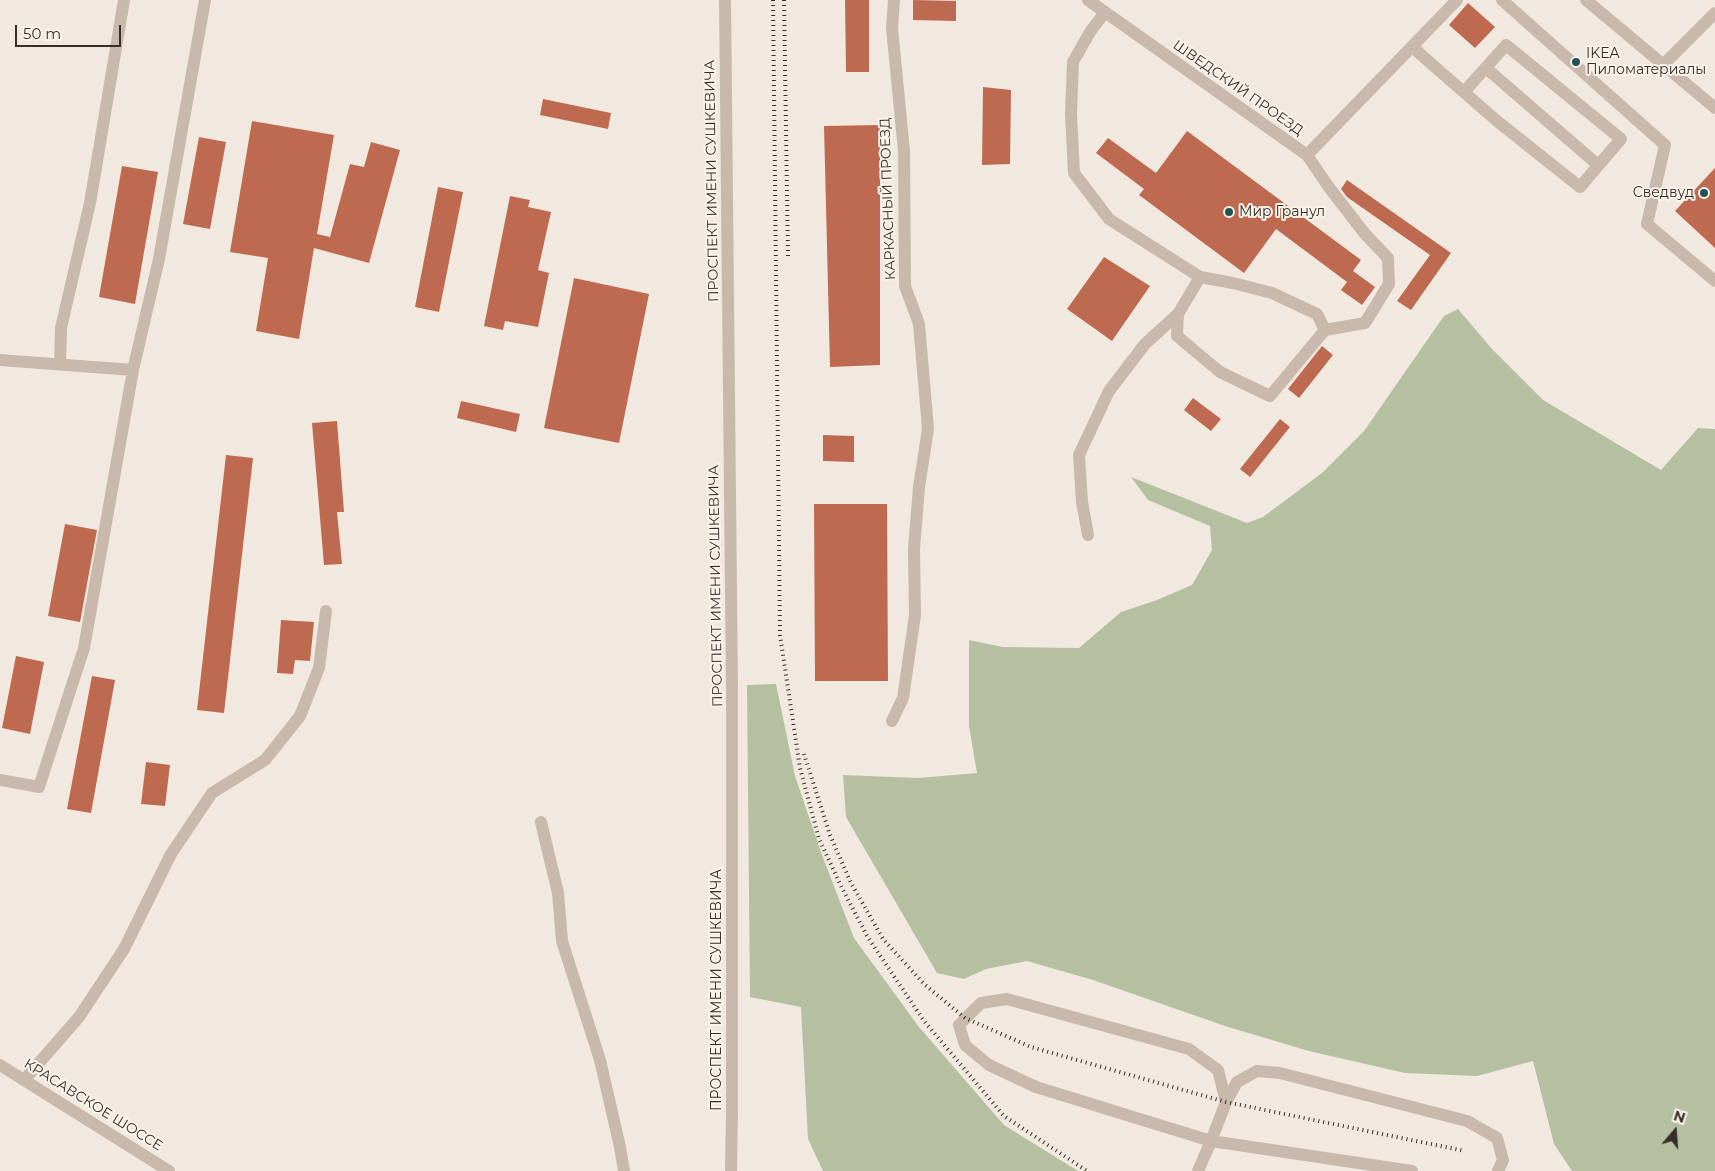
<!DOCTYPE html>
<meta charset="utf-8">
<style>
body{margin:0}
#map{position:relative;width:1715px;height:1171px;overflow:hidden;background:#f1e9df;font-family:Montserrat,sans-serif}
canvas{display:block}
.north{position:absolute;left:1650px;top:1106px;width:50px;height:50px;-webkit-text-stroke:4px #f9f3ec;paint-order:stroke;rotate:18deg;font-size:14px;font-weight:700;line-height:20px;text-align:center;color:#372e2a}
.north::after{content:'';display:block;margin:auto;width:18px;height:22px;background:#372e2a;clip-path:polygon(50% 0,100% 100%,50% 72%,0 100%)}
.scale{position:absolute;left:15px;top:25px;width:106px;height:22px;box-sizing:border-box;border:2px solid #372e2a;border-top:0;padding-left:6px;font-size:15px;line-height:18px;white-space:nowrap;color:#372e2a;-webkit-text-stroke:4px #f9f3ec;paint-order:stroke}
</style>
<div id="map">
<canvas width="1715" height="1171"></canvas>
<div class="north">N</div>
<div class="scale">50 m</div>
</div>
<script>
const ctx = document.querySelector('canvas').getContext('2d');
ctx.lineJoin = 'round';
function paint(path, color) {
  ctx.fillStyle = color;
  ctx.fill(path, 'evenodd');
}
function poly(rows) {
  const path = new Path2D();
  for (const r of rows) {
    path.moveTo(r[0], r[1]);
    for (let i = 2; i < r.length; i += 2) path.lineTo(r[i], r[i + 1]);
  }
  return path;
}
function stroke(path, color, width, dash) {
  ctx.strokeStyle = color;
  ctx.lineWidth = width;
  ctx.lineCap = dash ? 'butt' : 'round';
  ctx.setLineDash(dash || []);
  ctx.stroke(path);
}
function drawText(font, color, halo, rows, align = 'center') {
  ctx.font = font + ' Montserrat,sans-serif';
  ctx.lineWidth = 4;
  ctx.setLineDash([]);
  ctx.textBaseline = 'middle';
  ctx.strokeStyle = halo;
  ctx.fillStyle = color;
  for (const [text, x, y, turn = 0] of rows) {
    ctx.save();
    ctx.translate(x, y);
    ctx.rotate((+turn || 0) * Math.PI / 180);
    ctx.textAlign = isNaN(turn) ? turn : align;
    if (halo) ctx.strokeText(text, 0, 0);
    ctx.fillText(text, 0, 0);
    ctx.restore();
  }
}
paint(poly([
 [1458,309,1492,349,1543,400,1661,470,1698,428,1715,429,1715,1171,1572,1171,1554,1144,1533,1061,1477,1076,1405,1073,1309,1051,1228,1027,1093,980,1027,961,986,969,964,979,937,973,846,817,843,775,918,778,977,773,969,726,969,640,1003,647,1079,648,1121,612,1157,600,1192,585,1212,550,1210,526,1148,500,1131,477,1247,523,1263,517,1322,473,1364,431,1444,316],
 [776,684,795,776,822,855,854,938,919,1027,1004,1125,1078,1171,823,1171,808,1139,801,1007,750,997,747,685]
]), '#b5c0a0');
paint(poly([
 [845,0,869,0,869,72,846,72],
 [913,0,956,1,956,21,913,20],
 [1468,3,1495,27,1475,48,1449,25],
 [983,87,1011,90,1010,164,982,165],
 [543,99,611,113,608,129,540,115],
 [252,121,334,135,317,234,330,237,350,164,364,167,371,142,400,150,369,263,314,248,299,339,256,331,268,258,230,252],
 [880,125,880,365,830,367,824,126],
 [1187,131,1361,260,1353,271,1375,287,1362,305,1341,290,1347,282,1276,229,1244,273,1139,195,1144,189,1096,153,1108,138,1156,173],
 [199,137,226,142,210,229,183,224],
 [122,166,158,172,135,304,99,297],
 [1715,168,1715,248,1675,211],
 [1347,180,1451,253,1411,310,1397,301,1430,255,1347,197,1341,189],
 [438,187,463,192,439,312,415,307],
 [510,196,530,200,528,207,551,212,538,270,549,273,538,327,505,321,503,330,484,326],
 [1104,257,1150,286,1112,341,1067,309],
 [574,278,649,294,619,443,544,428],
 [1322,346,1333,355,1299,398,1288,389],
 [1193,398,1221,419,1211,431,1184,410],
 [461,401,520,414,516,432,457,418],
 [1280,419,1290,427,1250,477,1240,469],
 [337,421,344,512,337,512,342,564,324,565,312,423],
 [823,435,854,436,854,462,823,461],
 [226,455,253,458,224,713,197,710],
 [814,504,887,504,888,681,815,681],
 [65,524,97,530,80,622,48,616],
 [281,620,314,622,310,661,295,660,293,674,277,673],
 [16,656,44,662,30,734,2,728],
 [92,676,115,680,91,813,67,809],
 [146,762,170,765,165,806,141,804]
]), '#be6a51');
stroke(poly([
 [725,0,732,689,732,1112,731,1171],
 [1088,0,1307,155,1457,0],
 [1502,0,1665,145,1647,224,1715,281],
 [1586,0,1715,108],
 [1105,12,1090,32,1073,62,1071,114,1074,173,1109,219,1200,277,1178,314,1177,336,1220,372,1270,396,1325,330,1365,323,1389,284,1388,258,1365,234,1328,186,1307,155],
 [1413,46,1419,53,1497,121,1580,187,1621,139,1506,45,1464,92],
 [1664,64,1715,13],
 [1486,68,1598,165],
 [1200,277,1233,283,1272,293,1317,314,1325,330],
 [0,360,133,370],
 [60,364,61,328,90,203,124,0],
 [1088,535,1082,502,1079,455,1109,391,1145,344,1178,314],
 [892,721,903,698,915,615,914,549,919,487,928,429,919,324,905,286,904,151,892,28,894,0],
 [0,780,39,787,84,648,133,370,159,259,205,0],
 [541,822,558,893,562,941,600,1060,620,1147,624,1171],
 [0,1065,169,1171],
 [25,1079,79,1017,124,949,171,854,212,793,265,760,300,716,319,668,326,611],
 [1226,1102,1237,1082,1257,1071,1280,1073,1467,1121,1497,1138,1503,1160,1498,1171],
 [1198,1171,1211,1141,1226,1102,1218,1070,1189,1049,1007,999,981,1003,959,1025,965,1045,989,1065,1036,1087,1211,1141,1412,1171]
]), '#c9b9ac', 12);
stroke(poly([
 [773,0,780,635,800,768,819,839,842,888,867,936,924,1021,1004,1116,1087,1171],
 [784,0,788,256],
 [804,754,830,835,851,883,883,939,924,984,965,1018,1031,1047,1226,1102,1465,1151]
]), '#372e2a', 4, [1, 4]);
for (const [x, y, r, color] of [
 [1576,62,5,"#225356"],
 [1704,193,5,"#225356"],
 [1229,212,5,"#225356"]
]) {
  const dot = new Path2D();
  dot.arc(x, y, r, 0, 2 * Math.PI);
  ctx.fillStyle = color;
  ctx.fill(dot);
  stroke(dot, '#f9f3ec', 2);
}
drawText('14px', '#372e2a', '#f9f3ec', [
 ["IKEA",1586,54],
 ["Пиломатериалы",1586,70],
 ["Сведвуд",1694,193,"right"],
 ["Мир Гранул",1239,212]
], 'left');
drawText('14px', '#372e2a', '#f9f3ec', [
 ["ШВЕДСКИЙ ПРОЕЗД",1238,88,35],
 ["ПРОСПЕКТ ИМЕНИ СУШКЕВИЧА",712,181,-91],
 ["КАРКАСНЫЙ ПРОЕЗД",888,199,-92],
 ["ПРОСПЕКТ ИМЕНИ СУШКЕВИЧА",716,586,-91],
 ["ПРОСПЕКТ ИМЕНИ СУШКЕВИЧА",717,990,-90],
 ["КРАСАВСКОЕ ШОССЕ",93,1105,32]
]);
</script>
